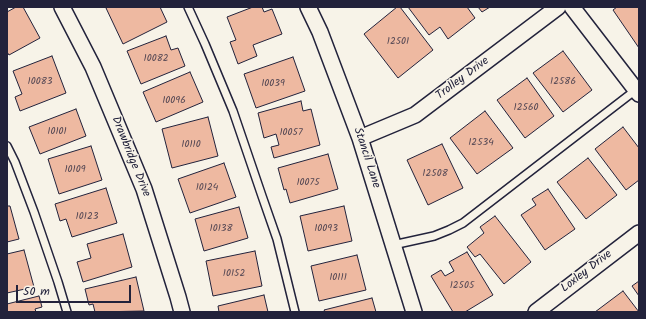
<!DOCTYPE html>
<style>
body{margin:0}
#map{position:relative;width:646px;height:319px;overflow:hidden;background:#f7f3e8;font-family:Kalam,sans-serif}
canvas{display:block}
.frame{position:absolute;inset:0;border:8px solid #22223b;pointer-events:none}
.scale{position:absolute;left:16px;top:285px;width:115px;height:18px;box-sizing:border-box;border:2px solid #22223b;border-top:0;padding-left:5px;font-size:12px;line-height:14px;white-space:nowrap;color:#22223b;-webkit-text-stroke:3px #f7f3e8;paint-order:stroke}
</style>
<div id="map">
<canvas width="646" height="319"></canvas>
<div class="frame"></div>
<div class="scale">50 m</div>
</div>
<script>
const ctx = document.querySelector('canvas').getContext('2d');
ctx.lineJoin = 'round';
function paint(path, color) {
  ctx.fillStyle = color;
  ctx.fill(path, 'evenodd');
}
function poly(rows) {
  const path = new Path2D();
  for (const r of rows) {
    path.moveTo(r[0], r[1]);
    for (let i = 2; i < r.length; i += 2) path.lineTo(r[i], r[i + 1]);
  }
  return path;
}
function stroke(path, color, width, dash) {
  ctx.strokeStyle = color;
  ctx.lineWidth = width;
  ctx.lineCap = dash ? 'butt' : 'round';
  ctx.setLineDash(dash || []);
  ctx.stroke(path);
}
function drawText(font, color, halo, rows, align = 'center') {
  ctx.font = font + ' Kalam,sans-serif';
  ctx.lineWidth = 3;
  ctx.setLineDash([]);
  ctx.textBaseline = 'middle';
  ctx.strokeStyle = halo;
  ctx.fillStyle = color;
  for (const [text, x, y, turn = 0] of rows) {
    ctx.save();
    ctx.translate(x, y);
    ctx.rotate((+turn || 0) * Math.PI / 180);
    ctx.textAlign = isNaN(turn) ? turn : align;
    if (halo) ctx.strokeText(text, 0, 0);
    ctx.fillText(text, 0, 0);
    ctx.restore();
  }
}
const building = poly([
 [16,7,23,7,40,38,9,55,7,52,7,12,16,7],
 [109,7,160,7,167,22,123,44,106,8,109,7],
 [253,7,262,7,264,12,272,9,282,34,253,45,257,56,238,64,230,42,236,40,227,17,253,7],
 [397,7,400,7,433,50,398,78,364,34,397,7],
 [408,7,467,7,475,18,448,39,440,27,429,35,408,7],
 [478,7,490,7,482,12,478,7],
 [617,7,639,7,639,48,613,10,617,7],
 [166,36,171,50,178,48,185,66,141,84,127,51,166,36],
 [563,51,592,90,563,112,533,73,563,51],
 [52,56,66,93,20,111,15,97,22,94,13,71,52,56],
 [293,57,305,91,256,108,244,74,293,57],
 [190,72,203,102,156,122,143,92,190,72],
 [527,78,554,116,525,138,497,100,527,78],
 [301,101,303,111,311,109,320,145,274,158,271,147,279,145,276,134,264,138,258,113,301,101],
 [76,109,86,136,40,154,29,127,76,109],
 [485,111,513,148,477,174,450,138,485,111],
 [208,117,218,156,172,168,162,129,208,117],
 [623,127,639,148,639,180,626,190,595,149,623,127],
 [442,144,463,188,428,205,407,160,442,144],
 [91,146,102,180,59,194,48,159,91,146],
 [328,154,338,189,290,203,286,189,284,190,278,168,328,154],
 [588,158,617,195,586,219,557,182,588,158],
 [224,163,236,197,190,213,178,179,224,163],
 [106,188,117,223,72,237,66,219,60,221,55,204,106,188],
 [548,189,575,229,545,250,521,215,536,205,532,199,548,189],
 [7,206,10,206,19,239,7,242,7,206],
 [344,206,352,241,308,251,300,216,344,206],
 [239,207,248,238,204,251,195,219,239,207],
 [495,216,531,262,504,284,480,254,475,257,467,247,484,233,480,227,495,216],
 [123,234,132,267,83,282,77,262,91,258,87,244,123,234],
 [24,250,34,287,7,293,7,254,24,250],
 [255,251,262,286,213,296,206,261,255,251],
 [467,252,493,295,465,312,453,312,431,276,441,270,445,276,454,271,449,262,467,252],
 [357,255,366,290,319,301,311,266,357,255],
 [136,277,144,311,95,312,93,304,89,305,85,289,136,277],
 [639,281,639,296,632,286,639,281],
 [623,291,639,312,595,312,623,291],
 [264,295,268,312,219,312,218,306,264,295],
 [39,296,42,307,35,309,36,312,7,312,7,304,39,296],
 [372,298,376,312,325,312,324,310,372,298]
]);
paint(building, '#eeb9a1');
stroke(building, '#22223b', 1);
const service = poly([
 [188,7,205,44,233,111,262,196,277,239,295,312],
 [7,146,15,162,34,212,58,282,67,312],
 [393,245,434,236,449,230,463,223,637,89]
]);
const minor = poly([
 [62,7,93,67,144,189,178,297,182,312],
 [308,7,320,32,360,138,414,312],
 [572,7,639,94],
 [360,138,415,115,558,7],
 [536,312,639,233]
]);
stroke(service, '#22223b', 10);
stroke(minor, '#22223b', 18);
stroke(service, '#f7f3e8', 7);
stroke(minor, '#f7f3e8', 15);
drawText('10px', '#554854', null, [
 ["12501",398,42],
 ["10082",156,59],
 ["10083",40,82],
 ["12586",563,82],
 ["10039",273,84],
 ["10096",174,101],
 ["12560",526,108],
 ["10101",57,132],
 ["10057",291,133],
 ["12534",481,143],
 ["10110",191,145],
 ["10109",75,170],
 ["12508",435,174],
 ["10075",308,183],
 ["10124",207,188],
 ["10123",87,217],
 ["10138",221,229],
 ["10093",326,229],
 ["10152",234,274],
 ["10111",338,278],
 ["12505",462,286]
]);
drawText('12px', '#22223b', '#f7f3e8', [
 ["Trolley Drive",463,79,-37],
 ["Drawbridge Drive",130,157,68],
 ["Stancil Lane",366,158,72],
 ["Loxley Drive",587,272,-38]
]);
</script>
